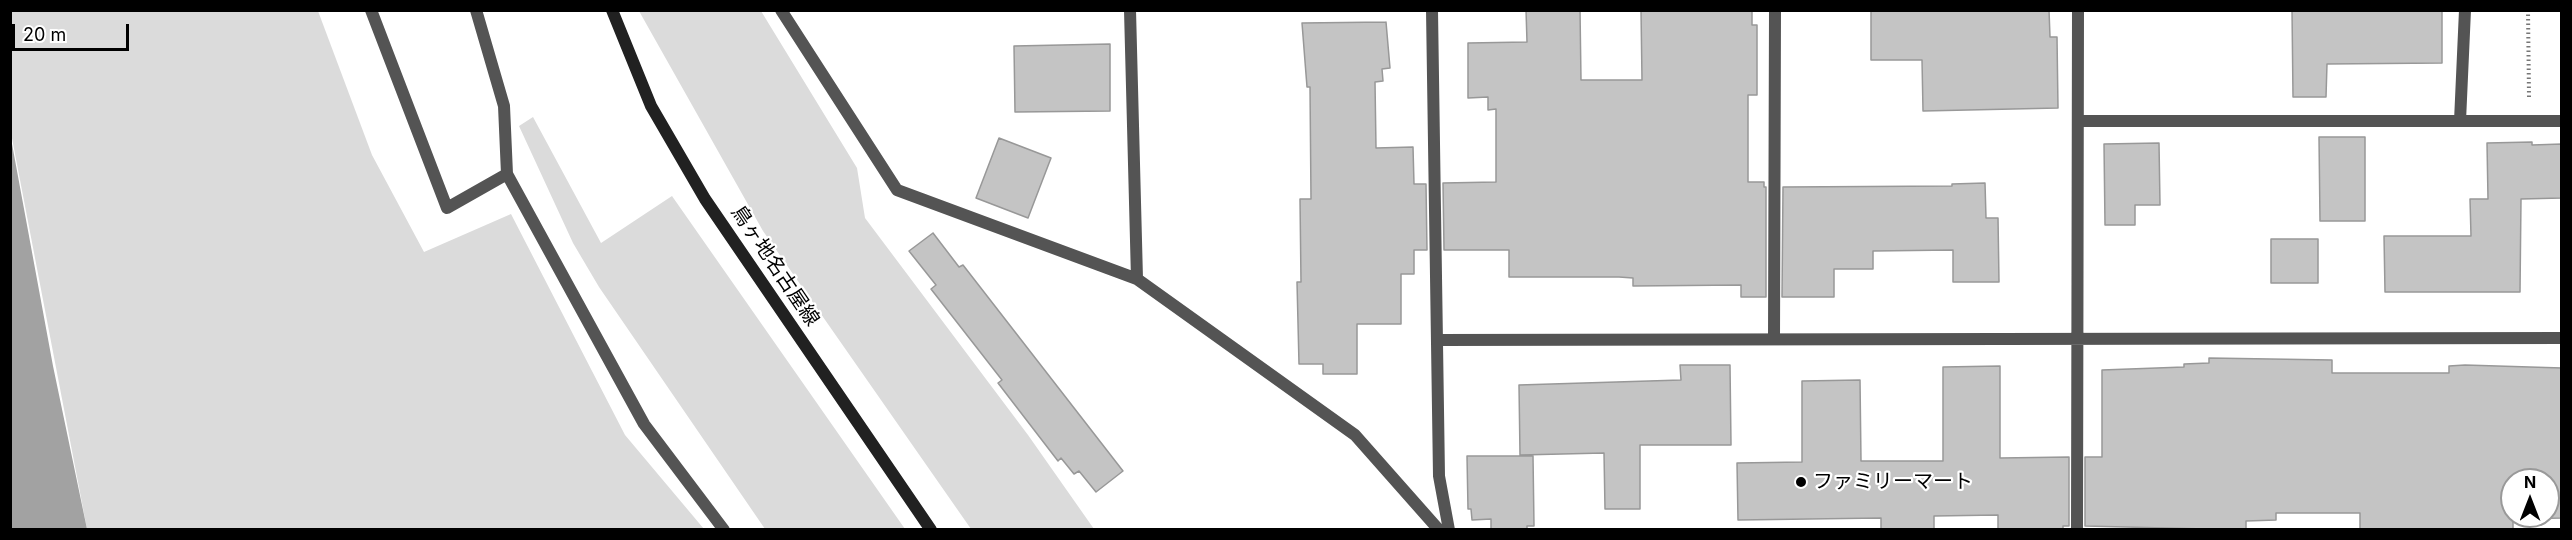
<!DOCTYPE html>
<meta charset="utf-8">
<style>
body{margin:0}
#map{position:relative;width:2572px;height:540px;overflow:hidden;background:#fff;font-family:Inter,sans-serif}
canvas{display:block}
.frame{position:absolute;inset:0;border:12px solid #000;pointer-events:none}
.north{position:absolute;left:2500px;top:468px;width:60px;height:60px;box-sizing:border-box;background:#fff;border:2px solid #999;border-radius:50%;rotate:0deg;font-size:16px;font-weight:700;line-height:24px;text-align:center;color:#000}
.north::after{content:'';display:block;margin:auto;width:21px;height:27px;background:#000;clip-path:polygon(50% 0,100% 100%,50% 72%,0 100%)}
.scale{position:absolute;left:12px;top:24px;width:117px;height:27px;box-sizing:border-box;border:3px solid #000;border-top:0;padding-left:8px;font-size:18px;line-height:21px;white-space:nowrap;color:#000;-webkit-text-stroke:4px #fff;paint-order:stroke}
</style>
<div id="map">
<canvas width="2572" height="540"></canvas>
<div class="frame"></div>
<div class="north">N</div>
<div class="scale">20 m</div>
</div>
<script>
const ctx = document.querySelector('canvas').getContext('2d');
ctx.lineJoin = 'round';
function paint(path, color) {
  ctx.fillStyle = color;
  ctx.fill(path, 'evenodd');
}
function poly(rows) {
  const path = new Path2D();
  for (const r of rows) {
    path.moveTo(r[0], r[1]);
    for (let i = 2; i < r.length; i += 2) path.lineTo(r[i], r[i + 1]);
  }
  return path;
}
function stroke(path, color, width, dash) {
  ctx.strokeStyle = color;
  ctx.lineWidth = width;
  ctx.lineCap = dash ? 'butt' : 'round';
  ctx.setLineDash(dash || []);
  ctx.stroke(path);
}
function drawText(font, color, halo, rows, align = 'center') {
  ctx.font = font + ' Inter,"Noto Sans JP",sans-serif';
  ctx.lineWidth = 4.5;
  ctx.setLineDash([]);
  ctx.textBaseline = 'middle';
  ctx.strokeStyle = halo;
  ctx.fillStyle = color;
  for (const [text, x, y, turn = 0] of rows) {
    ctx.save();
    ctx.translate(x, y);
    ctx.rotate((+turn || 0) * Math.PI / 180);
    ctx.textAlign = isNaN(turn) ? turn : align;
    if (halo) ctx.strokeText(text, 0, 0);
    ctx.fillText(text, 0, 0);
    ctx.restore();
  }
}
paint(poly([
 [10,11,318,11,372,155,424,252,511,214,625,435,704,529,87,529,11,133],
 [639,11,761,11,857,168,865,218,1028,435,1094,529,971,529,763,231],
 [533,117,601,243,672,196,905,529,765,529,599,287,573,243,519,126]
]), '#dbdbdb');
paint(poly([
 [10,133,53,366,87,529,11,529]
]), '#a2a2a2');
const building = poly([
 [1526,10,1580,10,1581,80,1642,80,1641,10,1752,10,1752,25,1757,25,1757,95,1748,95,1748,182,1764,182,1764,187,1766,187,1766,297,1741,297,1741,285,1633,286,1633,278,1619,277,1509,277,1509,250,1444,250,1443,183,1496,182,1496,109,1488,110,1488,97,1468,98,1468,43,1527,42,1526,10],
 [1871,10,2049,10,2050,37,2057,37,2058,108,1923,111,1922,60,1871,60,1871,10],
 [2292,10,2442,10,2442,63,2327,64,2326,97,2293,97,2292,10],
 [1386,22,1390,68,1382,69,1383,81,1375,82,1376,148,1413,147,1414,184,1426,184,1427,250,1414,250,1414,274,1401,274,1401,324,1357,324,1357,374,1323,374,1323,364,1299,364,1297,282,1301,282,1300,199,1311,199,1310,87,1307,87,1302,23,1386,22],
 [1110,44,1110,111,1015,112,1014,46,1110,44],
 [2319,137,2365,137,2365,221,2320,221,2319,137],
 [999,138,1051,158,1028,218,976,198,999,138],
 [2532,142,2532,145,2562,144,2562,198,2521,199,2520,292,2385,292,2384,236,2471,236,2470,199,2488,199,2487,143,2532,142],
 [2159,143,2160,205,2135,205,2135,225,2105,225,2104,144,2159,143],
 [1985,183,1986,218,1998,218,1999,282,1953,282,1953,250,1873,251,1873,269,1834,269,1834,297,1782,297,1783,187,1952,186,1952,184,1985,183],
 [933,233,959,267,963,265,1123,471,1096,492,1079,471,1074,474,1061,458,1058,461,998,383,1002,380,931,289,936,285,909,251,933,233],
 [2271,239,2318,239,2318,283,2271,283,2271,239],
 [2209,358,2332,360,2332,373,2449,373,2449,366,2465,365,2562,368,2562,518,2513,519,2513,530,2360,530,2360,513,2276,513,2276,520,2246,521,2246,530,2085,526,2085,457,2102,457,2102,370,2184,367,2184,364,2209,363,2209,358],
 [2512,480,2548,480,2548,516,2512,516,2512,480],
 [1680,365,1730,365,1731,445,1640,445,1640,509,1605,509,1604,453,1520,455,1519,385,1681,380,1680,365],
 [2000,366,2000,458,2069,457,2069,526,2063,526,2063,530,1998,530,1998,515,1934,516,1934,530,1881,530,1881,518,1738,520,1737,463,1802,462,1802,381,1860,380,1861,461,1943,461,1943,367,2000,366],
 [1467,456,1533,456,1534,526,1527,526,1527,530,1491,530,1491,519,1472,520,1471,509,1468,509,1467,456]
]);
paint(building, '#c4c4c4');
stroke(building, '#989898', 1.5);
stroke(poly([
 [2528,10,2529,97]
]), '#767676', 4, [1.5, 3]);
stroke(poly([
 [371,10,447,208,507,174,644,424,724,530],
 [476,10,504,106,507,174]
]), '#545454', 12);
stroke(poly([
 [781,10,897,190,1137,279,1355,435,1439,530],
 [1130,10,1137,279],
 [1432,10,1439,476,1449,530],
 [2078,121,2562,121],
 [2460,121,2465,10],
 [1774,339,1775,10],
 [1438,340,2562,338],
 [2077,530,2078,10]
]), '#545454', 12);
stroke(poly([
 [612,10,651,106,705,199,931,530]
]), '#212121', 12);
for (const [x, y, r, color] of [
 [1801,482,6,"#000"]
]) {
  const dot = new Path2D();
  dot.arc(x, y, r, 0, 2 * Math.PI);
  ctx.fillStyle = color;
  ctx.fill(dot);
  stroke(dot, '#fff', 2);
}
drawText('20px', '#000', '#fff', [
 ["鳥ヶ地名古屋線",775,266,56]
]);
drawText('20px', '#000', '#fff', [
 ["ファミリーマート",1813,482]
], 'left');
</script>
